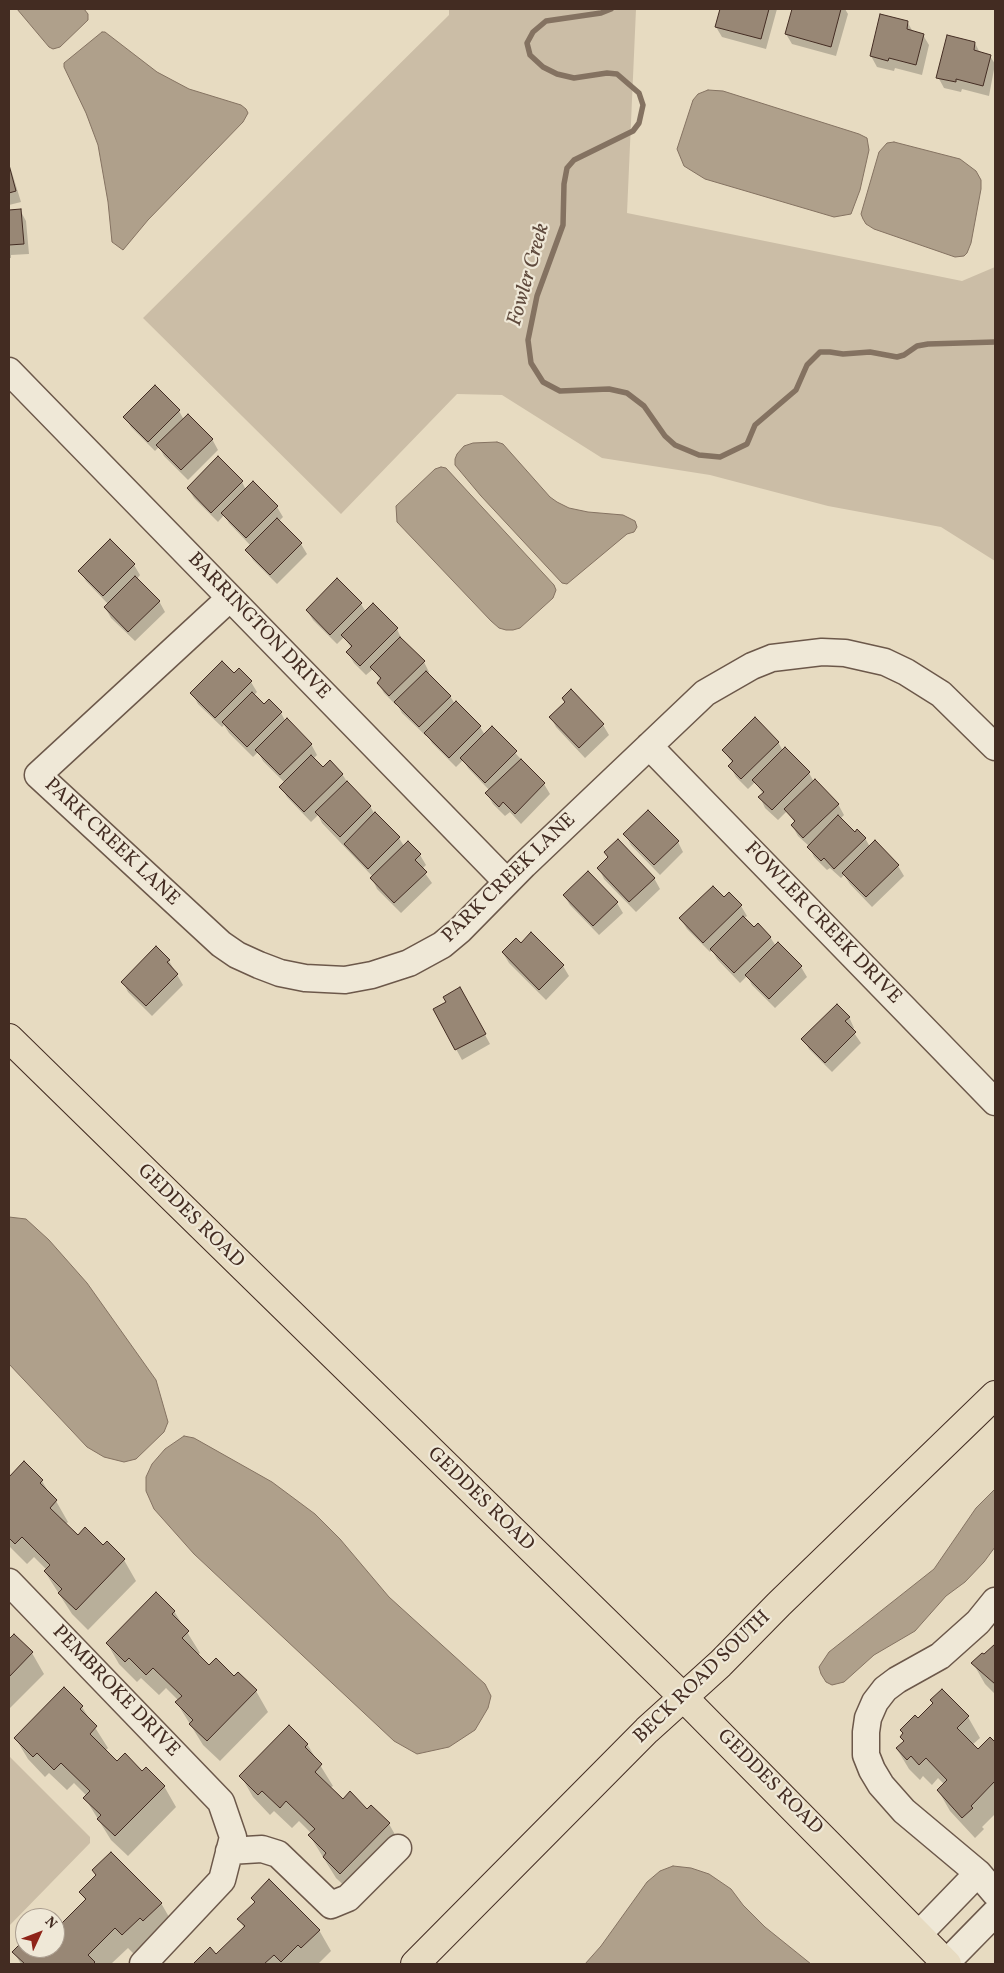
<!DOCTYPE html>
<style>
body{margin:0}
#map{position:relative;width:1004px;height:1973px;overflow:hidden;background:#e7dbc1;font-family:Vollkorn,serif}
canvas{display:block}
.frame{position:absolute;inset:0;border:10px solid #432c22;pointer-events:none}
.north{position:absolute;left:15px;top:1908px;width:50px;height:50px;box-sizing:border-box;background:#efe8d7;border:1px solid #aa9d8f;border-radius:50%;rotate:47deg;font-size:14px;font-weight:700;line-height:20px;text-align:center;color:#432c22}
.north::after{content:'';display:block;margin:auto;width:18px;height:22px;background:#8f2418;clip-path:polygon(50% 0,100% 100%,50% 72%,0 100%)}
</style>
<div id="map">
<canvas width="1004" height="1973"></canvas>
<div class="frame"></div>
<div class="north">N</div>
</div>
<script>
const ctx = document.querySelector('canvas').getContext('2d');
ctx.lineJoin = 'round';
function paint(path, color) {
  ctx.fillStyle = color;
  ctx.fill(path, 'evenodd');
}
function poly(rows) {
  const path = new Path2D();
  for (const r of rows) {
    path.moveTo(r[0], r[1]);
    for (let i = 2; i < r.length; i += 2) path.lineTo(r[i], r[i + 1]);
  }
  return path;
}
function stroke(path, color, width, dash) {
  ctx.strokeStyle = color;
  ctx.lineWidth = width;
  ctx.lineCap = dash ? 'butt' : 'round';
  ctx.setLineDash(dash || []);
  ctx.stroke(path);
}
function drawText(font, color, halo, rows, align = 'center') {
  ctx.font = font + ' Vollkorn,serif';
  ctx.lineWidth = 4.5;
  ctx.setLineDash([]);
  ctx.textBaseline = 'middle';
  ctx.strokeStyle = halo;
  ctx.fillStyle = color;
  for (const [text, x, y, turn = 0] of rows) {
    ctx.save();
    ctx.translate(x, y);
    ctx.rotate((+turn || 0) * Math.PI / 180);
    ctx.textAlign = isNaN(turn) ? turn : align;
    if (halo) ctx.strokeText(text, 0, 0);
    ctx.fillText(text, 0, 0);
    ctx.restore();
  }
}
paint(poly([
 [449,9,636,9,627,213,962,281,995,267,995,561,941,527,828,506,710,475,602,458,502,395,457,394,341,514,143,318,449,15],
 [9,1756,90,1837,90,1843,9,1926]
]), '#cbbda6');
const water = poly([
 [17,9,84,9,88,14,88,20,60,47,53,49,49,47,17,9],
 [102,32,105,32,157,72,189,89,241,105,246,109,248,113,243,122,148,220,123,250,112,242,108,202,98,145,86,113,64,67,64,63,102,32],
 [708,90,723,91,859,134,867,138,869,150,860,190,851,214,834,217,705,179,684,166,677,149,693,100,698,94,708,90],
 [894,142,960,159,976,171,981,180,981,189,971,243,967,253,964,256,955,257,874,229,866,224,863,219,861,214,863,207,879,152,887,143,894,142],
 [497,442,503,444,550,497,557,502,569,508,588,512,623,515,635,521,637,527,634,532,627,534,567,584,562,583,481,496,455,465,455,459,457,454,464,446,473,443,497,442],
 [441,467,446,468,554,585,556,590,553,598,520,628,513,630,506,630,499,628,491,621,397,522,396,506,435,469,441,467],
 [9,1217,26,1219,49,1240,87,1283,156,1380,168,1422,164,1432,136,1459,124,1462,104,1457,87,1447,9,1364,9,1217],
 [184,1436,194,1438,272,1482,315,1514,340,1539,389,1597,485,1684,491,1696,488,1708,475,1730,449,1747,417,1754,394,1741,194,1554,154,1509,146,1491,146,1477,152,1464,165,1449,184,1436],
 [995,1489,995,1547,984,1562,965,1582,946,1596,915,1631,874,1655,844,1682,832,1685,826,1682,821,1674,819,1667,829,1652,934,1569,976,1508,995,1489],
 [673,1866,691,1868,709,1874,731,1889,743,1905,765,1927,811,1964,585,1964,601,1946,647,1882,660,1871,673,1866]
]);
paint(water, '#afa08b');
stroke(water, '#847261', 1);
paint(poly([
 [721,9,777,9,766,49,722,37,716,27],
 [794,9,845,9,848,14,836,56,792,44,786,34],
 [908,23,913,32,923,35,929,45,922,75,895,68,894,71,877,67,871,56],
 [975,43,980,53,990,56,995,64,989,96,962,89,961,92,944,88,938,77],
 [9,163,21,202,9,205],
 [20,210,26,221,29,254,11,255,11,258,9,258,9,211],
 [155,387,179,411,184,420,212,439,218,450,188,480,164,456,159,447,155,451,131,427,125,417],
 [242,482,246,490,277,507,283,517,279,521,301,544,307,554,277,584,253,560,247,550,251,546,229,523,224,515,218,522,194,498,188,488],
 [110,541,134,565,140,575,137,579,159,601,165,612,135,641,111,618,105,607,108,604,86,581,80,571],
 [337,580,361,604,366,612,397,629,402,640,424,662,429,672,428,674,450,696,455,704,456,703,480,727,485,735,492,728,544,784,550,794,521,824,510,812,505,816,493,804,487,794,490,791,468,768,463,760,456,767,432,743,427,735,426,736,402,713,397,704,396,705,384,693,378,683,381,681,373,669,366,675,354,663,348,653,352,649,344,637,337,644,313,620,307,610],
 [234,675,251,682,257,692,254,695,264,706,281,713,286,722,311,744,317,755,313,759,323,768,330,762,342,774,348,783,370,806,374,813,399,838,404,846,420,855,426,865,422,869,432,883,401,913,377,889,372,878,373,877,322,823,318,815,311,822,287,797,281,787,285,783,263,761,258,752,253,757,229,733,224,725,222,727,198,704,192,693],
 [571,691,603,725,609,735,585,758,556,727,551,717,566,703],
 [778,742,783,751,809,773,814,782,838,804,844,815,840,819,855,834,865,838,870,847,898,866,904,876,872,907,850,884,844,875,841,878,830,868,827,870,814,857,809,846,798,836,792,825,795,823,787,811,778,820,765,808,760,797,763,794,755,782,748,789,736,777,730,766,733,764,723,750],
 [625,834,678,842,683,852,660,875,631,845],
 [599,868,654,878,660,889,636,912,604,879],
 [564,895,617,903,623,913,599,935,570,905],
 [724,898,741,906,747,916,744,918,754,929,770,937,776,946,778,944,801,967,807,977,775,1008,752,985,747,976,740,983,717,959,712,950,710,952,687,929,681,919],
 [531,934,563,966,569,976,546,1000,509,963,503,953,521,944],
 [169,961,183,985,152,1016,128,992,123,982],
 [460,989,490,1044,462,1060,435,1010,448,1003],
 [849,1017,854,1028,852,1030,861,1043,832,1072,809,1049,803,1039],
 [24,1463,42,1481,51,1496,56,1501,68,1522,66,1524,78,1536,103,1547,107,1543,124,1560,136,1581,88,1630,72,1614,45,1572,47,1570,34,1557,27,1564,10,1547,9,1548,9,1479],
 [174,1611,200,1653,197,1655,209,1667,234,1678,238,1674,256,1691,268,1712,220,1761,203,1745,177,1703,179,1701,166,1688,159,1695,141,1678,137,1682,119,1664,107,1643],
 [9,1638,32,1653,44,1674,9,1709],
 [995,1645,995,1692,994,1693,985,1684,973,1663,984,1656],
 [82,1707,108,1748,105,1751,117,1763,142,1773,164,1786,176,1807,128,1856,111,1840,85,1798,87,1796,74,1783,67,1790,49,1773,45,1777,28,1759,16,1739],
 [968,1717,980,1738,972,1745,978,1750,990,1738,995,1744,995,1814,982,1827,984,1829,975,1838,950,1811,938,1790,944,1784,938,1778,932,1785,923,1776,920,1780,909,1769,897,1749,904,1742,901,1737,918,1719],
 [307,1744,333,1786,330,1788,343,1800,367,1811,371,1807,389,1824,401,1845,353,1894,336,1878,310,1836,312,1834,299,1821,292,1828,274,1811,270,1815,253,1797,241,1776],
 [80,1892,161,1903,173,1924,135,1955,128,1948,111,1964,21,1964,14,1952,25,1941,25,1948,55,1948,55,1926,58,1929,86,1901],
 [252,1898,319,1930,331,1951,318,1964,195,1964,210,1949,216,1956,244,1928,239,1919,255,1903]
]), '#0003');
stroke(poly([
 [611,9,601,13,546,21,533,32,527,43,530,55,543,67,557,74,574,78,607,73,617,74,639,93,643,105,639,123,633,131,574,160,567,168,564,184,563,225,537,296,528,340,531,363,543,382,560,391,609,389,627,393,644,406,665,436,675,445,699,455,720,457,747,444,755,425,796,390,807,365,820,352,830,352,843,354,870,352,897,357,904,355,917,346,928,344,995,342]
]), '#847261', 5.5);
const building = poly([
 [720,9,769,9,761,39,715,27,720,9],
 [792,9,841,9,831,47,785,34,792,9],
 [880,14,908,21,907,29,924,34,916,65,889,58,888,61,870,56,880,14],
 [947,35,975,42,974,50,991,55,983,86,956,79,956,82,936,78,947,35],
 [9,165,16,191,9,193,9,165],
 [21,209,24,244,9,245,9,210,21,209],
 [155,385,180,410,148,442,123,417,155,385],
 [188,414,213,439,181,470,156,445,188,414],
 [218,456,243,481,211,513,187,488,218,456],
 [253,481,278,506,246,538,221,513,253,481],
 [277,518,302,543,270,575,245,550,277,518],
 [110,539,135,564,103,596,78,571,110,539],
 [135,576,160,601,128,632,104,607,135,576],
 [337,578,362,603,330,635,306,610,337,578],
 [373,603,398,628,360,666,346,652,352,646,341,635,373,603],
 [400,637,425,661,389,696,377,683,381,678,370,667,400,637],
 [222,661,234,673,239,668,252,681,215,718,190,693,222,661],
 [426,671,451,696,419,727,394,702,426,671],
 [571,689,604,724,579,748,549,717,565,702,562,698,571,689],
 [252,692,264,704,269,699,282,712,247,747,222,722,252,692],
 [456,701,481,726,449,758,424,733,456,701],
 [755,717,779,742,741,779,728,766,733,761,722,750,755,717],
 [287,718,312,744,280,775,255,750,287,718],
 [492,726,517,751,485,783,460,758,492,726],
 [785,747,810,772,772,810,758,797,764,792,752,780,785,747],
 [311,755,323,767,330,760,343,774,304,812,279,787,311,755],
 [521,759,545,783,515,814,503,802,499,807,485,793,521,759],
 [815,779,839,804,803,838,791,825,795,821,784,809,815,779],
 [347,781,371,806,340,837,315,812,347,781],
 [648,810,679,841,654,865,623,834,648,810],
 [375,812,400,837,368,869,344,844,375,812],
 [838,815,855,832,857,829,866,838,834,869,824,858,821,861,807,847,838,815],
 [618,839,655,878,629,902,597,868,608,857,604,852,618,839],
 [875,840,899,865,866,897,842,873,875,840],
 [408,841,421,854,415,860,427,872,394,903,370,878,408,841],
 [588,871,618,902,593,926,563,895,588,871],
 [713,886,724,897,729,892,742,905,703,943,679,918,713,886],
 [743,916,754,927,758,923,771,937,734,973,710,949,743,916],
 [531,932,564,965,539,990,502,952,516,938,521,943,531,932],
 [778,942,802,966,769,999,745,975,778,942],
 [156,946,170,960,167,962,178,974,146,1006,121,982,156,946],
 [460,987,486,1034,455,1050,433,1009,446,1002,443,997,460,987],
 [837,1004,850,1017,845,1021,856,1032,825,1063,801,1039,837,1004],
 [24,1461,43,1480,40,1483,57,1500,50,1508,78,1535,85,1527,103,1545,107,1541,125,1559,76,1610,58,1593,62,1589,44,1571,50,1565,22,1537,15,1544,9,1538,9,1477,24,1461],
 [156,1592,175,1611,172,1614,189,1631,182,1638,209,1665,216,1658,234,1676,238,1672,257,1690,207,1741,189,1724,193,1720,175,1702,182,1696,153,1668,146,1675,129,1658,125,1662,106,1643,156,1592],
 [14,1634,33,1652,9,1677,9,1636,10,1638,14,1634],
 [995,1644,995,1684,971,1663,982,1653,984,1654,995,1644],
 [64,1687,83,1706,80,1709,97,1726,90,1734,117,1761,125,1753,142,1771,146,1767,165,1786,115,1836,97,1819,101,1815,83,1798,90,1791,61,1763,54,1770,37,1753,33,1757,14,1738,64,1687],
 [942,1689,969,1716,957,1728,978,1749,990,1737,995,1742,995,1781,971,1806,973,1808,962,1818,937,1790,947,1780,926,1758,919,1765,911,1756,907,1760,896,1748,904,1741,900,1737,903,1733,900,1730,915,1715,918,1718,933,1703,930,1700,942,1689],
 [289,1725,308,1744,305,1747,322,1764,315,1772,343,1799,350,1791,367,1809,371,1805,390,1823,340,1874,323,1857,326,1853,308,1835,315,1829,286,1801,280,1808,262,1791,258,1795,239,1776,289,1725],
 [111,1852,162,1903,143,1921,140,1918,122,1935,115,1928,88,1955,95,1962,93,1964,25,1964,12,1952,25,1939,25,1948,55,1948,55,1924,58,1927,86,1899,79,1892,96,1875,92,1870,111,1852],
 [269,1879,320,1930,301,1948,298,1945,281,1962,274,1955,264,1964,193,1964,210,1947,216,1954,245,1926,237,1919,255,1902,251,1898,269,1879]
]);
paint(building, '#988775');
stroke(building, '#432c22', 1);
const minor = poly([
 [9,371,507,882],
 [230,598,38,775,221,944,237,955,259,965,280,973,305,978,345,980,372,975,409,963,442,945,460,930,524,865,705,693,752,666,772,658,822,652,845,653,885,662,906,672,941,694,995,747],
 [649,746,995,1102],
 [9,1582,221,1802,233,1837,222,1880,143,1964],
 [995,1601,978,1622,940,1656,897,1680,885,1689,875,1702,868,1718,866,1732,866,1755,872,1770,881,1785,904,1811,978,1873,995,1893],
 [229,1851,262,1849,278,1854,331,1905,348,1898,398,1848],
 [918,1935,978,1873],
 [946,1963,995,1913]
]);
const major = poly([
 [9,1038,683,1697,947,1964],
 [415,1964,647,1730,720,1664,779,1604,995,1395]
]);
stroke(minor, '#6c584a', 29);
stroke(major, '#432c22', 30);
stroke(minor, '#efe8d7', 26);
stroke(major, '#e7dbc1', 28);
drawText('20px', '#432c22', '#efe8d7', [
 ["BARRINGTON DRIVE",258,627,46],
 ["PARK CREEK LANE",111,843,43],
 ["PARK CREEK LANE",510,879,-44],
 ["FOWLER CREEK DRIVE",822,924,46],
 ["GEDDES ROAD",190,1217,44],
 ["GEDDES ROAD",480,1500,44],
 ["BECK ROAD SOUTH",703,1678,-44],
 ["PEMBROKE DRIVE",115,1692,46],
 ["GEDDES ROAD",769,1783,45]
]);
drawText('italic 21px', '#5e493c', '#efe8d7', [
 ["Fowler Creek",530,275,-74]
]);
</script>
